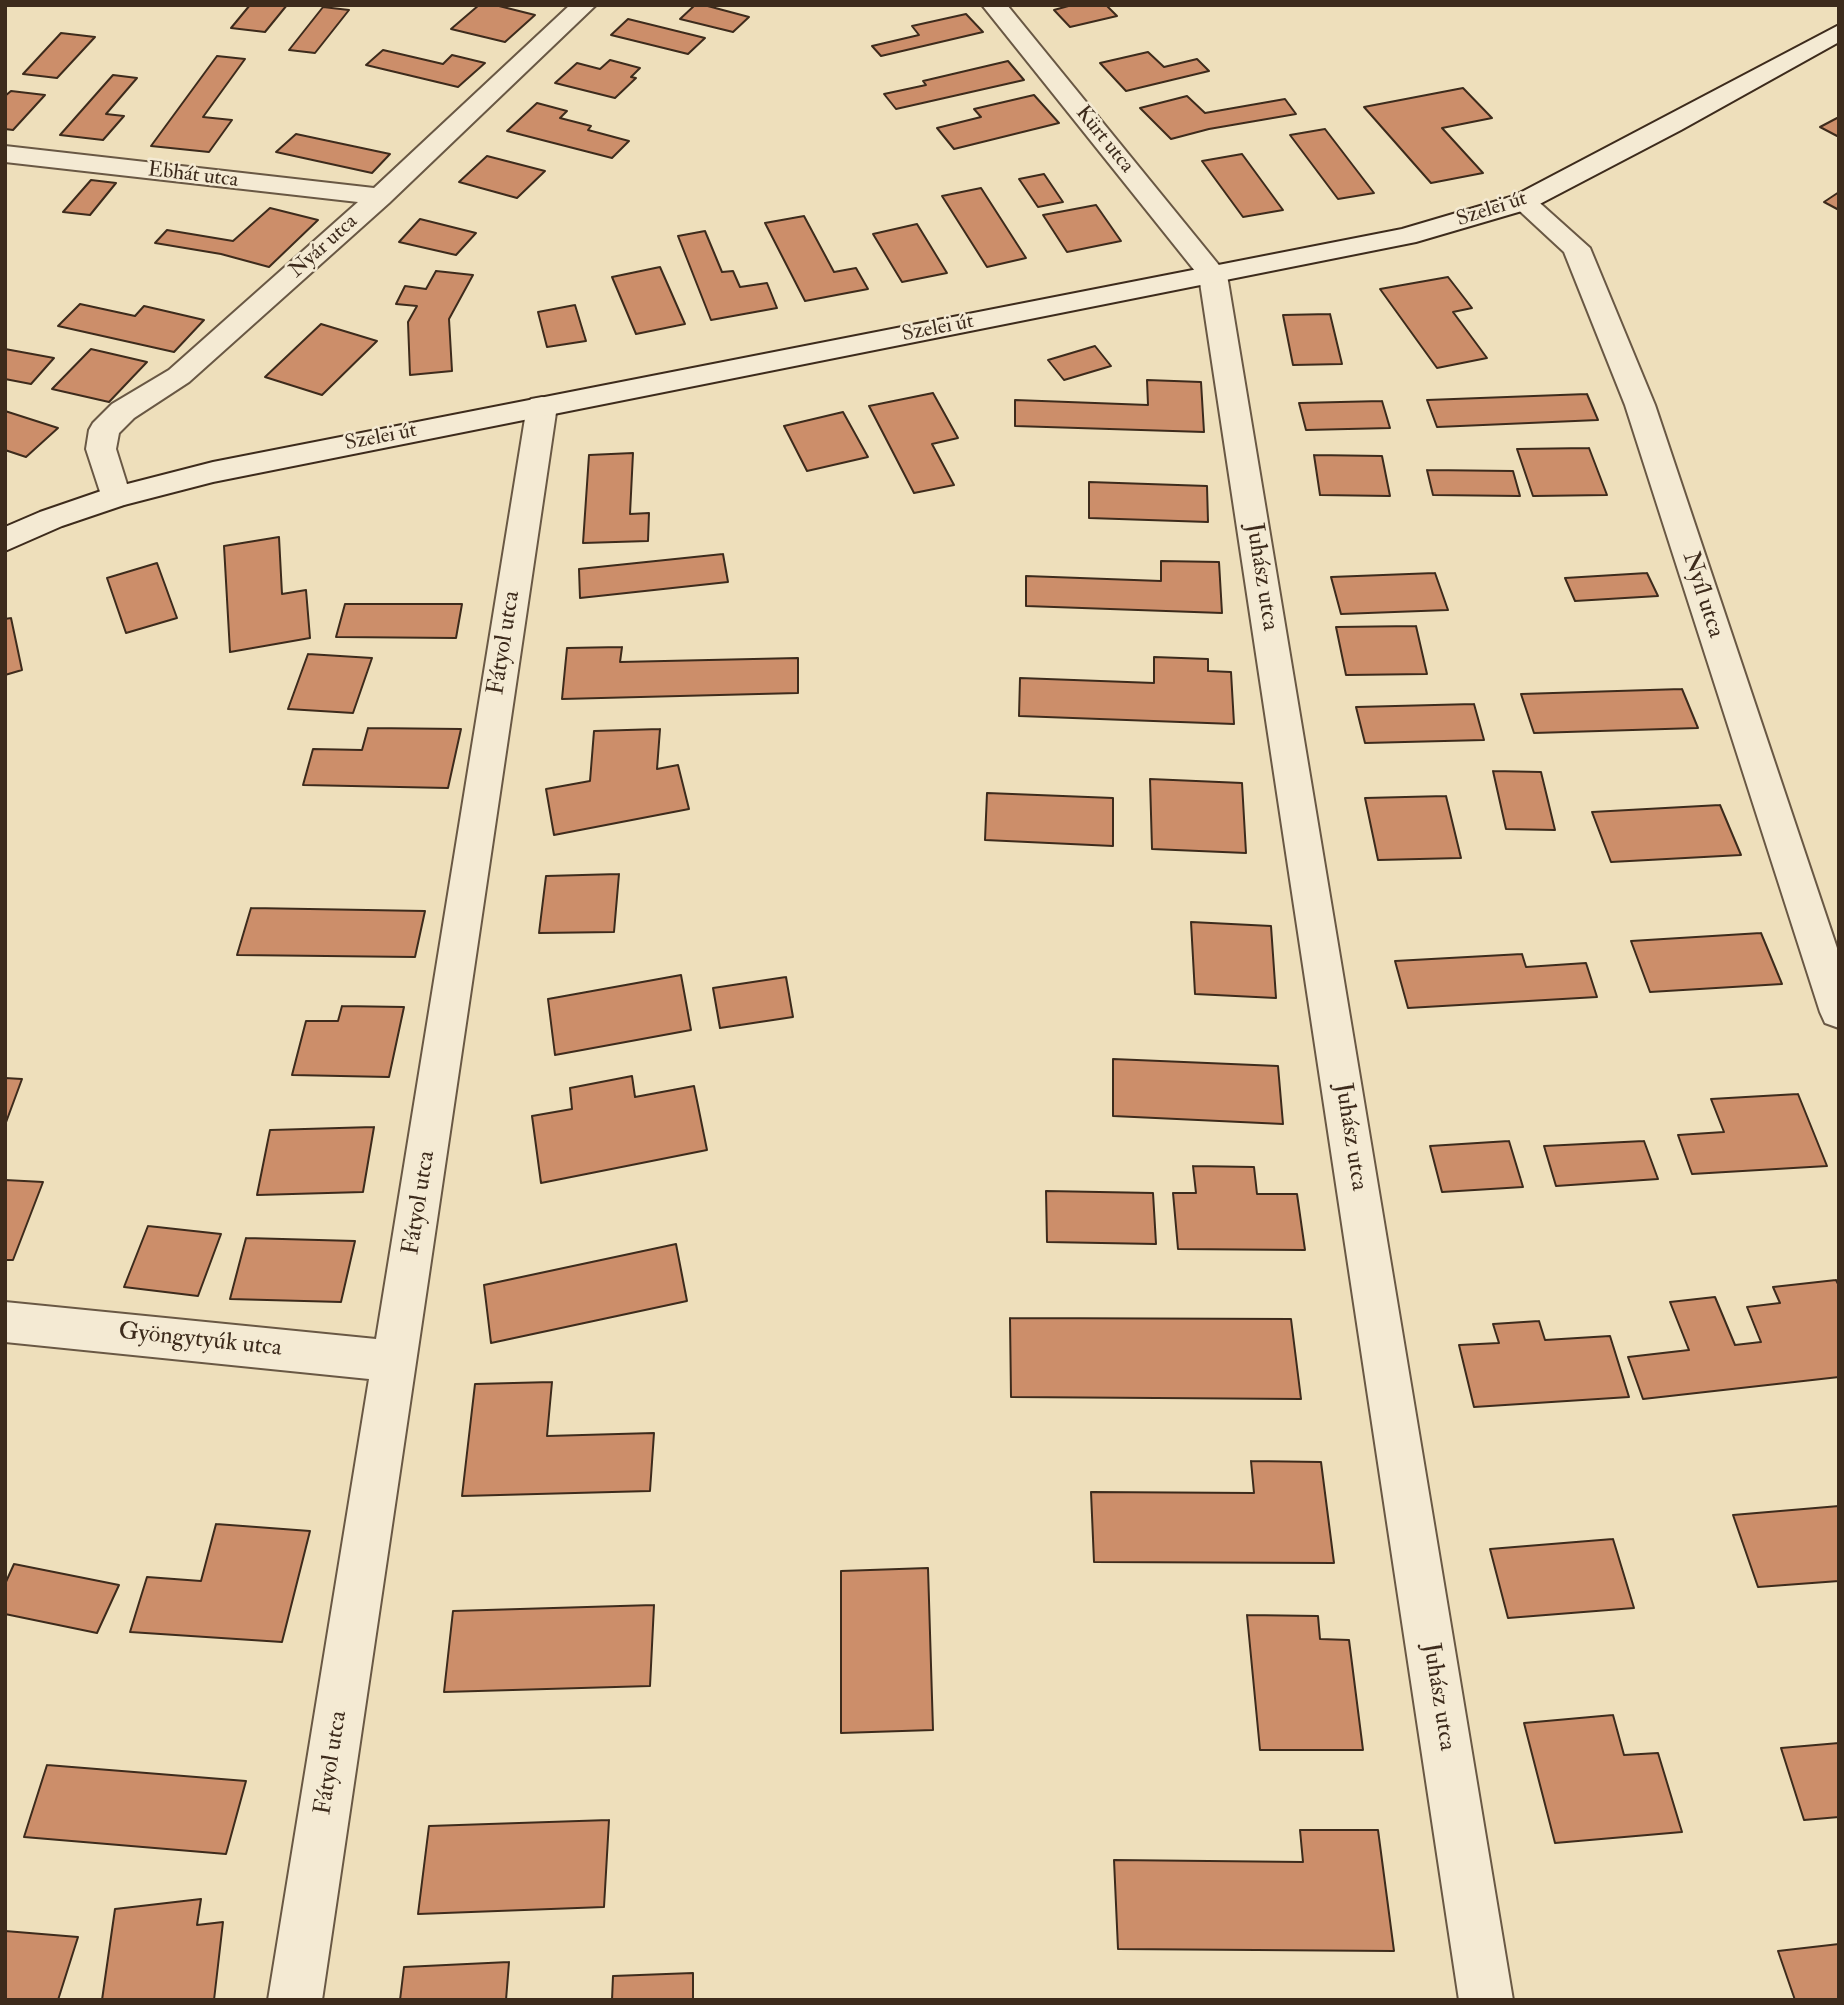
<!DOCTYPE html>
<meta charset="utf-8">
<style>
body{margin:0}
#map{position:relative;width:1844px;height:2005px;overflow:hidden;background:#eedfbb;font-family:"IM FELL Double Pica",serif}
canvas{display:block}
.frame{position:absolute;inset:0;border:7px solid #3d2b1c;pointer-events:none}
</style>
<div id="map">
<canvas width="1844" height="2005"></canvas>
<div class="frame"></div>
</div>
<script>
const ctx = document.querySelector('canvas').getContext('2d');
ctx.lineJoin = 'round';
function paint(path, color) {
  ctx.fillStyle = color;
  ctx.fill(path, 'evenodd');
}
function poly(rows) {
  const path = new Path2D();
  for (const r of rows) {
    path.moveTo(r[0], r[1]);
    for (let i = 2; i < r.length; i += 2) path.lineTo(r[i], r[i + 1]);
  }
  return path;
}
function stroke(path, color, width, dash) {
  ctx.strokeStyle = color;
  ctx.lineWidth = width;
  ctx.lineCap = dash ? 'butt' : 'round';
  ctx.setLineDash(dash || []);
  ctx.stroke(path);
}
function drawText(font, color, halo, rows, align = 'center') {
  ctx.font = font + ' "IM FELL Double Pica",serif';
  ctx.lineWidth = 5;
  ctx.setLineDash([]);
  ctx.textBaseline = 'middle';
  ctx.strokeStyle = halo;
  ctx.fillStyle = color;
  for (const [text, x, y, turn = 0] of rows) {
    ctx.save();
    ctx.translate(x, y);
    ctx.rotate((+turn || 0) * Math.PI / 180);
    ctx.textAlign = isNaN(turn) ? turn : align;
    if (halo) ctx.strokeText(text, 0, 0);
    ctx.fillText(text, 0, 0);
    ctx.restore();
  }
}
const building = poly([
 [250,5,287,5,265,32,231,28,250,5],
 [479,5,495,5,535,15,505,42,451,29,479,5],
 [695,5,704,5,749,17,733,32,680,19,695,5],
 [1072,5,1106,5,1117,16,1070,27,1054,10,1072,5],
 [323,7,349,10,315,53,289,50,323,7],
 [966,14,983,32,881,56,872,46,919,35,912,26,966,14],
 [628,19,705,38,688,54,611,35,628,19],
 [61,33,95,37,57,78,23,74,61,33],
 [383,50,443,64,452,55,485,63,458,87,366,65,383,50],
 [1148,52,1164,67,1197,59,1209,71,1126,91,1100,63,1148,52],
 [217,56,245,59,203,117,232,120,209,152,151,146,217,56],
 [610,60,640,68,631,77,636,78,615,98,555,83,577,63,600,69,610,60],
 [1008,61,1024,80,896,109,884,94,926,85,923,81,1008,61],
 [113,75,137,78,106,114,124,116,103,140,60,135,113,75],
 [1463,88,1492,118,1442,128,1483,173,1431,183,1364,107,1463,88],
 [11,91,45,95,13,130,5,129,5,96,11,91],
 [1034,95,1059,123,954,149,937,128,981,117,974,109,1034,95],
 [1187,96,1205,113,1285,99,1296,114,1209,129,1171,139,1140,108,1187,96],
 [537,103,567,111,560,118,591,126,588,130,629,141,612,158,507,131,537,103],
 [1839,117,1839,137,1820,127,1839,117],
 [1325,129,1374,193,1338,199,1290,135,1325,129],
 [296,134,390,154,372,173,276,152,296,134],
 [1242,154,1283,210,1243,217,1202,161,1242,154],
 [487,156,545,171,517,198,459,182,487,156],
 [1044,174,1063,202,1038,207,1019,179,1044,174],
 [91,180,116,183,90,215,63,212,91,180],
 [981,188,1026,258,987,267,942,196,981,188],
 [1839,192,1839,210,1824,202,1839,192],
 [1096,205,1121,241,1067,252,1043,215,1096,205],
 [270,208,318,220,269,267,221,254,155,243,167,230,233,241,270,208],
 [804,216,834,272,856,268,868,289,805,301,765,223,804,216],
 [420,219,476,233,456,255,399,242,420,219],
 [917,224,947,273,902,282,873,234,917,224],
 [705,231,722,272,733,271,740,287,767,283,777,308,711,320,678,236,705,231],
 [660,267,685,324,636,334,612,277,660,267],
 [436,271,473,275,449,319,452,371,410,375,408,322,417,306,396,304,405,286,426,289,436,271],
 [1448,277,1472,308,1453,312,1487,358,1437,368,1380,289,1448,277],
 [80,304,135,316,144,306,204,320,174,352,58,326,80,304],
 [575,305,586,341,547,347,538,312,575,305],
 [1330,314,1342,364,1293,365,1283,315,1330,314],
 [321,324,377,341,322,395,265,377,321,324],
 [1095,346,1111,366,1064,380,1048,360,1095,346],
 [5,349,54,358,31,384,5,379,5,349],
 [91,349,147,362,109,402,52,389,91,349],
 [1147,380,1201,382,1204,432,1015,426,1015,400,1148,405,1147,380],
 [933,393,958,438,932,444,954,485,914,493,869,406,933,393],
 [1587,394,1598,420,1437,427,1427,400,1587,394],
 [1382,401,1390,428,1306,430,1299,403,1382,401],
 [5,411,58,428,26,457,5,450,5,411],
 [843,412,868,457,807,471,784,426,843,412],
 [1589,448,1607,495,1533,496,1517,449,1589,448],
 [633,453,630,514,649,513,648,541,583,543,589,455,633,453],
 [1314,455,1382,456,1390,496,1320,495,1314,455],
 [1427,470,1513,471,1520,496,1433,495,1427,470],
 [1089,482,1207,486,1208,522,1089,518,1089,482],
 [279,537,282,594,306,590,310,638,230,652,224,546,279,537],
 [723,554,728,582,580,598,579,569,723,554],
 [1161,561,1219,562,1222,613,1026,606,1026,576,1161,581,1161,561],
 [157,563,177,618,126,633,107,578,157,563],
 [1435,573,1448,610,1341,614,1331,577,1435,573],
 [1647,573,1658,596,1575,601,1565,578,1647,573],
 [345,604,462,604,456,638,336,637,345,604],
 [11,618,22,670,5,675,5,619,11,618],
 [1416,626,1427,674,1346,675,1336,627,1416,626],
 [622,647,620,662,798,658,798,693,562,699,567,648,622,647],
 [308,654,372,658,353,713,288,709,308,654],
 [1154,657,1208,659,1208,671,1231,672,1234,724,1019,716,1020,678,1154,683,1154,657],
 [1682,689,1698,728,1534,733,1521,694,1682,689],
 [1474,704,1484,740,1365,743,1356,707,1474,704],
 [368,728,461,729,448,788,303,785,313,749,362,750,368,728],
 [660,729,657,769,678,765,689,809,554,835,546,789,590,781,594,731,660,729],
 [1493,771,1541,772,1555,830,1506,829,1493,771],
 [1150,779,1242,783,1246,853,1152,849,1150,779],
 [987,793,1113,798,1113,846,985,840,987,793],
 [1446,796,1461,858,1378,860,1365,798,1446,796],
 [1720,805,1741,855,1611,862,1592,812,1720,805],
 [619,874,614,932,539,933,546,876,619,874],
 [251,908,425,911,415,957,237,955,251,908],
 [1191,922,1271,926,1276,998,1195,994,1191,922],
 [1761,933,1782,984,1650,992,1631,941,1761,933],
 [1522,954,1526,967,1586,963,1597,997,1408,1008,1395,961,1522,954],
 [681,975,691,1030,555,1055,548,999,681,975],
 [786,977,793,1017,720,1028,713,988,786,977],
 [342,1006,404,1007,389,1077,292,1075,306,1021,338,1021,342,1006],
 [1113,1059,1278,1066,1283,1124,1113,1116,1113,1059],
 [632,1076,635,1097,694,1086,707,1150,541,1183,532,1116,572,1109,570,1088,632,1076],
 [5,1078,22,1079,5,1125,5,1078],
 [1798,1094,1827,1166,1692,1174,1678,1135,1724,1132,1711,1099,1798,1094],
 [374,1127,363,1192,257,1195,270,1130,374,1127],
 [1509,1141,1523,1187,1442,1192,1430,1146,1509,1141],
 [1644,1141,1658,1179,1556,1186,1544,1146,1644,1141],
 [1193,1166,1254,1167,1257,1194,1297,1194,1305,1250,1178,1249,1173,1193,1196,1193,1193,1166],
 [5,1180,43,1182,13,1260,5,1260,5,1180],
 [1046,1191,1153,1193,1156,1244,1047,1242,1046,1191],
 [148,1226,221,1234,198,1296,124,1287,148,1226],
 [246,1238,355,1241,341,1302,230,1299,246,1238],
 [676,1244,687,1301,491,1343,484,1285,676,1244],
 [1836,1280,1839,1286,1839,1377,1643,1399,1628,1357,1689,1350,1670,1302,1715,1297,1735,1345,1761,1342,1747,1307,1780,1303,1773,1287,1836,1280],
 [1010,1318,1291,1319,1301,1399,1011,1397,1010,1318],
 [1539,1321,1545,1340,1610,1336,1629,1397,1474,1407,1459,1345,1499,1343,1493,1324,1539,1321],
 [552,1382,547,1436,654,1433,650,1491,462,1496,475,1384,552,1382],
 [1251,1461,1321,1462,1334,1563,1094,1562,1091,1492,1254,1493,1251,1461],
 [1839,1506,1839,1581,1758,1587,1733,1515,1839,1506],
 [216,1524,310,1531,282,1642,130,1632,147,1577,201,1581,216,1524],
 [1613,1539,1634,1608,1508,1618,1490,1549,1613,1539],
 [14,1564,119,1585,97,1633,5,1614,5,1584,14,1564],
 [928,1568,933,1730,841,1733,841,1571,928,1568],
 [654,1605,650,1686,444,1692,453,1611,654,1605],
 [1247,1615,1318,1616,1320,1639,1349,1640,1363,1750,1260,1750,1247,1615],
 [1613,1715,1624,1755,1658,1753,1682,1832,1555,1843,1524,1723,1613,1715],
 [1839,1743,1839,1817,1804,1820,1781,1748,1839,1743],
 [47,1765,246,1781,226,1854,24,1837,47,1765],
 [609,1820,604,1907,418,1914,429,1826,609,1820],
 [1300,1830,1378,1830,1394,1951,1118,1949,1114,1860,1303,1862,1300,1830],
 [201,1899,197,1925,223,1922,214,2000,102,2000,115,1909,201,1899],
 [5,1931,78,1937,58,2000,5,2000,5,1931],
 [1839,1944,1839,2000,1795,2000,1778,1951,1839,1944],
 [509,1962,506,2000,400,2000,404,1967,509,1962],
 [693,1973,693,2000,612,2000,613,1976,693,1973]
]);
paint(building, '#cc8e6a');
stroke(building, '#3d2b1c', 2);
const street = poly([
 [570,5,596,5,389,203,189,382,134,418,119,433,116,449,131,497,126,504,115,507,104,504,86,449,89,430,93,423,112,404,169,370,358,202,5,162,5,146,374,188,570,5],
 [982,5,1007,5,1227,275,1513,2000,1459,2000,1199,276,982,5],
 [1523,194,1532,196,1590,248,1655,405,1839,954,1839,1028,1825,1023,1820,1012,1625,405,1564,252,1510,202,1514,196,1523,194],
 [542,397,553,399,557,406,322,2000,268,2000,369,1379,5,1342,5,1302,376,1339,527,406,531,399,542,397]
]);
const secondary = poly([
 [1839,25,1839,42,1681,130,1532,208,1416,242,213,482,124,505,62,526,5,551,5,527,40,512,104,490,213,462,1402,229,1514,196,1839,25]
]);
stroke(street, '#695844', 4);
stroke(secondary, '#3d2b1c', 4);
paint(street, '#f4ead3');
paint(secondary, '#f4ead3');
drawText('21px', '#3d2b1c', '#f4ead3', [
 ["Kürt utca",1104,140,51],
 ["Ebhát utca",193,176,7],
 ["Szelei út",1492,210,-18],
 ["Nyár utca",324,247,-42],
 ["Szelei út",938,329,-11],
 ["Szelei út",381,438,-11]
]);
drawText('24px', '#3d2b1c', '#f4ead3', [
 ["Juhász utca",1261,577,81],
 ["Nyíl utca",1702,595,72],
 ["Fátyol utca",505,643,-81],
 ["Juhász utca",1350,1137,81],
 ["Fátyol utca",420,1203,-81],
 ["Gyöngytyúk utca",200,1341,6],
 ["Juhász utca",1438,1697,81],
 ["Fátyol utca",332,1763,-81]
]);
</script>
